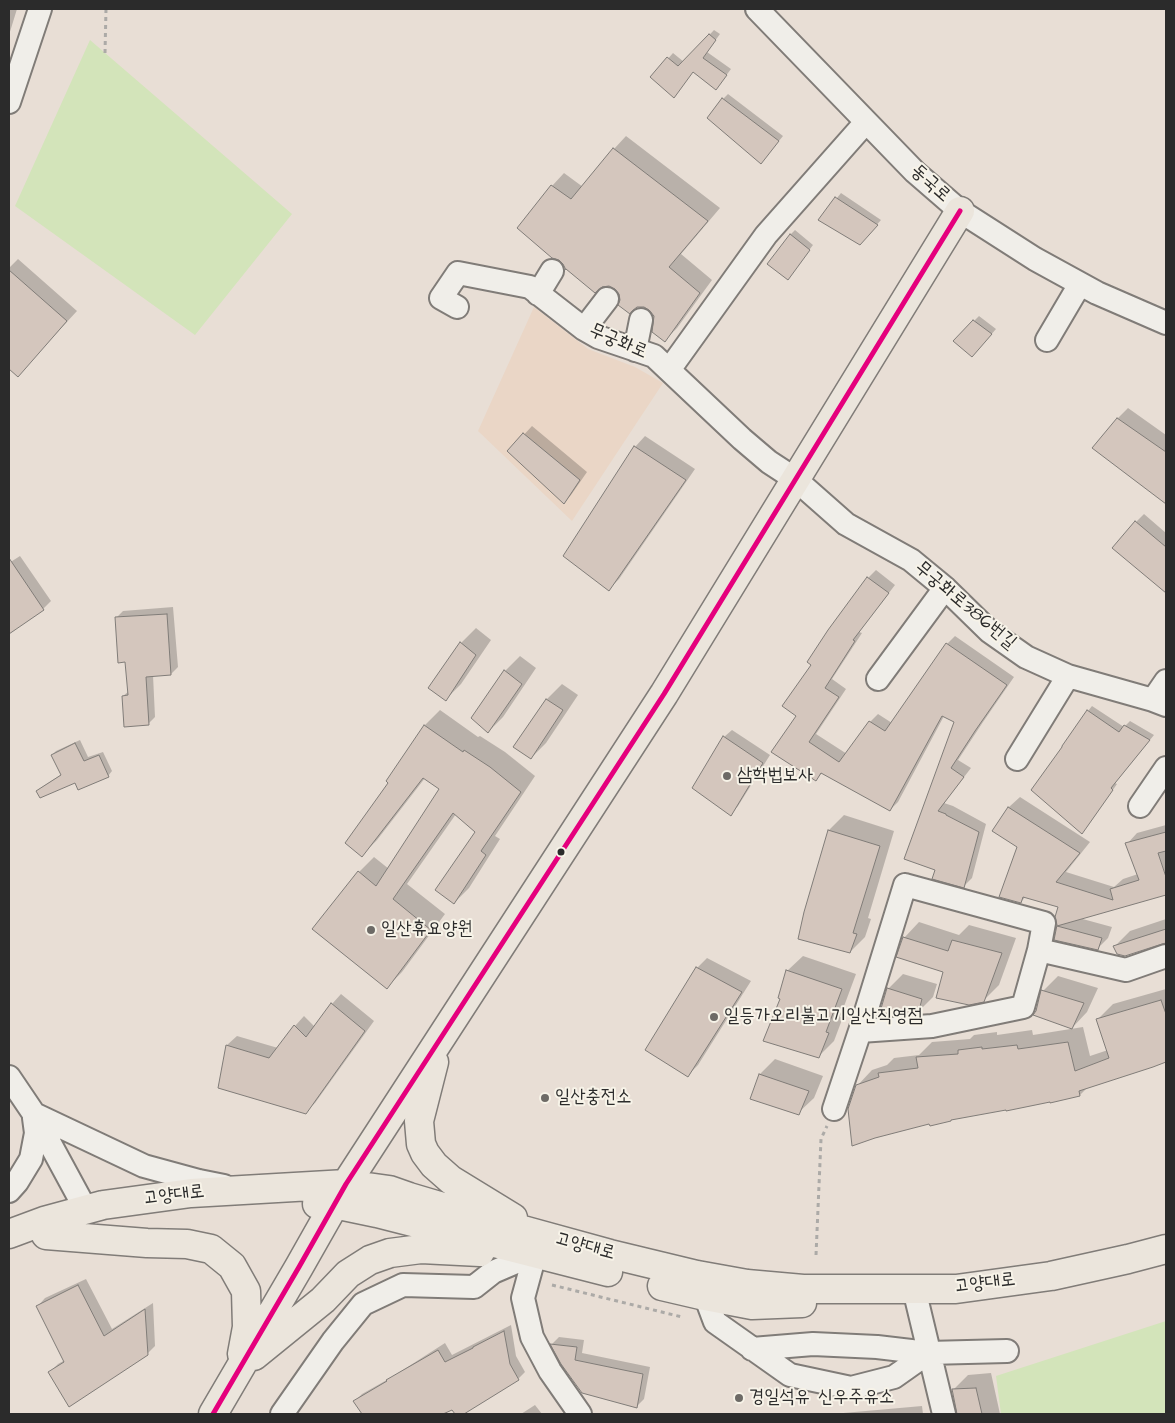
<!DOCTYPE html>
<meta charset="utf-8">
<style>
body{margin:0}
#map{position:relative;width:1175px;height:1423px;overflow:hidden;background:#e8ded5;font-family:"Architects Daughter",sans-serif}
canvas{display:block}
.frame{position:absolute;inset:0;border:10px solid #2b2b2b;pointer-events:none}
</style>
<div id="map">
<canvas width="1175" height="1423"></canvas>
<div class="frame"></div>
</div>
<script>
const ctx = document.querySelector('canvas').getContext('2d');
ctx.lineJoin = 'round';
function paint(path, color) {
  ctx.fillStyle = color;
  ctx.fill(path, 'evenodd');
}
function poly(rows) {
  const path = new Path2D();
  for (const r of rows) {
    path.moveTo(r[0], r[1]);
    for (let i = 2; i < r.length; i += 2) path.lineTo(r[i], r[i + 1]);
  }
  return path;
}
function stroke(path, color, width, dash) {
  ctx.strokeStyle = color;
  ctx.lineWidth = width;
  ctx.lineCap = dash ? 'butt' : 'round';
  ctx.setLineDash(dash || []);
  ctx.stroke(path);
}
function drawText(font, color, halo, rows, align = 'center') {
  ctx.font = font + ' "Architects Daughter","Poor Story",sans-serif';
  ctx.lineWidth = 4;
  ctx.setLineDash([]);
  ctx.textBaseline = 'middle';
  ctx.strokeStyle = halo;
  ctx.fillStyle = color;
  for (const [text, x, y, turn = 0] of rows) {
    ctx.save();
    ctx.translate(x, y);
    ctx.rotate((+turn || 0) * Math.PI / 180);
    ctx.textAlign = isNaN(turn) ? turn : align;
    if (halo) ctx.strokeText(text, 0, 0);
    ctx.fillText(text, 0, 0);
    ctx.restore();
  }
}
paint(poly([
 [534,307,588,349,635,367,663,383,572,521,478,431]
]), '#ead6c6');
paint(poly([
 [90,40,292,214,195,335,15,206],
 [1166,1321,1166,1414,1001,1414,996,1376]
]), '#d3e4ba');
paint(poly([
 [9,9,17,9,9,35],
 [714,30,720,34,707,52,731,69,716,89,694,71,652,77,673,53,684,62],
 [728,94,783,136,766,157,723,99],
 [626,136,720,208,681,254,712,280,677,328,665,340,655,316,650,309,620,294,552,186,564,173,583,187,614,149],
 [841,193,881,220,865,238,820,219],
 [795,230,813,245,788,278,790,235],
 [18,259,77,311,18,375,9,367,9,268],
 [979,316,996,329,977,351,955,340],
 [1128,408,1166,435,1166,502,1094,448,1118,418],
 [532,426,587,472,571,495,564,503,509,451],
 [645,436,695,469,619,579,609,589,635,447],
 [1144,514,1166,533,1166,585,1163,589,1136,522],
 [20,556,51,601,43,609,9,632,9,563],
 [876,570,895,585,859,632,862,633,832,679,846,689,816,734,847,754,870,722,878,714,892,723,947,644,955,636,1014,677,983,722,958,760,971,768,944,803,953,806,986,824,972,878,964,886,936,869,906,858,955,721,944,716,898,802,890,810,822,773,816,779,798,716,813,665,868,578],
 [173,607,178,667,171,674,153,675,155,717,148,724,123,696,129,691,127,661,116,618,123,611],
 [476,628,491,640,461,684,446,699,461,643],
 [520,656,536,668,503,717,488,732,505,671],
 [562,684,578,695,546,743,531,758,515,747,547,699],
 [1092,706,1124,727,1130,721,1154,735,1115,783,1117,784,1087,827,1088,711],
 [440,710,478,737,480,736,505,752,535,776,495,836,500,839,469,888,454,903,477,831,456,814,407,884,445,914,402,972,387,987,359,872,374,857,389,869,441,789,425,778,377,840,362,855,390,782,388,781,425,725],
 [732,730,770,755,738,806,731,814,724,737],
 [80,740,88,757,103,752,112,771,108,776,75,782,37,791,42,787,62,774,52,755,56,751],
 [1020,797,1090,842,1066,872,1114,887,1123,879,1138,874,1127,844,1137,833,1166,825,1166,893,1079,918,1112,927,1108,938,1097,949,1056,939,1060,906,1026,896,1021,902,1019,846,994,830,1009,807],
 [844,815,894,831,868,918,871,919,865,937,850,952,829,830],
 [1166,919,1166,942,1115,946,1130,931],
 [919,922,959,935,969,925,1016,938,999,985,983,1001,945,971,904,938],
 [803,956,856,974,840,1017,843,1017,834,1041,818,1057,782,998,787,971],
 [707,958,751,981,698,1065,688,1075,697,968],
 [903,974,937,984,933,997,917,1013,888,989],
 [1058,976,1098,988,1087,1012,1072,1028,1043,991],
 [1166,989,1166,1061,1088,1087,1080,1095,1051,1101,857,1086,872,1070,887,1065,894,1058,919,1055,932,1042,970,1039,974,1035,997,1032,997,1035,1032,1030,1033,1035,1083,1027,1090,1056,1108,1050,1098,1019,1113,1004],
 [341,994,374,1021,315,1103,305,1112,227,1045,237,1036,278,1048,295,1026,304,1016,315,1027,332,1004],
 [775,1059,823,1076,814,1098,798,1113,752,1098,760,1074],
 [86,1279,112,1329,153,1303,155,1346,147,1354,50,1372,58,1364,65,1360,38,1306,45,1298],
 [511,1325,516,1356,525,1372,518,1379,462,1414,457,1414,453,1408,441,1414,363,1414,355,1401,362,1394,392,1377,445,1343,452,1355],
 [559,1337,584,1340,582,1353,650,1367,644,1399,637,1406,562,1364,552,1344],
 [991,1373,1000,1414,958,1414,953,1390,968,1375],
 [535,1405,542,1414,521,1414],
 [922,1406,923,1414,832,1414]
]), '#0003');
const building = poly([
 [709,34,716,40,703,58,727,75,716,90,693,72,674,98,650,77,667,57,678,66,709,34],
 [722,98,779,141,761,164,707,118,722,98],
 [613,148,708,221,669,267,700,293,665,342,652,332,654,316,649,310,644,307,637,307,632,311,630,314,618,305,620,300,619,294,615,289,609,286,602,287,595,293,566,269,566,270,563,264,559,260,552,258,517,228,551,185,571,199,613,148],
 [835,197,878,225,860,245,818,220,835,197],
 [790,234,810,250,788,280,767,264,790,234],
 [9,270,67,321,18,377,9,369,9,270],
 [973,320,992,334,972,357,953,341,973,320],
 [1117,418,1166,452,1166,504,1092,448,1117,418],
 [523,433,580,480,564,504,507,451,523,433],
 [634,446,686,480,609,591,563,556,634,446],
 [1135,521,1166,547,1166,593,1112,548,1135,521],
 [9,558,44,610,9,634,9,558],
 [867,577,889,593,853,640,855,641,825,688,839,697,809,742,839,762,869,721,885,731,946,643,1007,685,975,731,951,768,964,777,938,811,946,814,946,815,979,832,964,888,932,879,935,870,904,859,954,722,942,716,890,811,821,773,816,781,771,752,796,716,782,706,811,665,807,662,828,630,867,577],
 [167,614,171,675,146,677,149,725,124,727,122,696,128,695,125,662,118,663,115,617,167,614],
 [460,642,476,655,446,701,428,688,460,642],
 [504,670,522,684,488,733,471,718,504,670],
 [546,699,563,710,531,759,513,747,546,699],
 [1087,710,1119,732,1124,725,1150,740,1111,788,1113,790,1082,834,1031,790,1062,747,1062,746,1087,710],
 [424,725,463,752,464,750,490,767,521,792,481,851,486,855,454,904,435,890,475,832,453,813,393,899,431,930,387,989,312,929,358,871,376,886,439,789,423,778,362,857,345,843,388,783,386,781,424,725],
 [723,736,763,763,731,816,692,788,723,736],
 [75,743,84,761,99,755,109,777,78,790,75,783,40,798,36,791,61,775,51,755,75,743],
 [1008,807,1080,853,1056,882,1113,900,1110,889,1139,880,1125,843,1166,832,1166,851,1158,853,1166,877,1166,895,1057,926,1102,938,1098,950,1054,940,1057,925,1055,917,1058,907,1023,897,1021,903,999,897,1017,847,992,831,1008,807],
 [828,830,880,846,853,933,857,934,850,953,798,939,804,912,828,830],
 [1166,929,1166,943,1162,944,1125,956,1117,954,1113,946,1166,929],
 [903,937,948,951,952,940,1002,953,984,1002,969,1005,936,998,943,972,896,957,903,937],
 [696,967,742,992,688,1077,645,1050,696,967],
 [786,970,842,989,826,1032,829,1033,819,1058,763,1041,780,999,778,998,786,970],
 [887,988,922,999,918,1014,894,1016,880,1012,887,988],
 [1041,990,1084,1003,1072,1029,1033,1015,1036,1011,1041,990],
 [1161,1000,1166,1014,1166,1062,1153,1067,1079,1091,1080,1096,1050,1103,1050,1102,1006,1111,1006,1110,951,1120,951,1121,930,1126,929,1124,875,1138,852,1146,848,1109,856,1085,879,1077,878,1073,918,1068,916,1057,958,1054,958,1050,982,1047,982,1049,1017,1045,1018,1049,1068,1042,1075,1071,1109,1058,1096,1019,1161,1000],
 [331,1003,365,1031,306,1114,218,1088,226,1045,269,1058,294,1025,306,1037,331,1003],
 [759,1074,809,1091,799,1115,750,1099,759,1074],
 [78,1285,104,1336,145,1309,148,1355,69,1407,48,1372,64,1362,36,1306,78,1285],
 [504,1331,510,1364,519,1380,464,1414,455,1414,452,1410,443,1414,362,1414,353,1401,387,1381,386,1380,438,1350,445,1362,473,1348,473,1347,504,1331],
 [550,1344,577,1347,575,1360,643,1374,637,1408,582,1393,561,1364,550,1344],
 [976,1388,982,1414,957,1414,952,1389,976,1388]
]);
paint(building, '#d4c6bd');
stroke(building, '#807c78', 1);
const minor = poly([
 [757,9,915,172,960,211,1035,259,1097,293,1166,323],
 [9,102,40,9],
 [538,294,552,271],
 [457,307,441,298,458,273,530,287,584,329,598,337,654,356,742,439,769,462,795,479,846,524,911,560,945,588,989,631,1026,657,1068,676,1153,700,1166,705],
 [584,329,607,299],
 [1047,340,1080,284],
 [635,350,641,320],
 [669,370,766,235,866,122],
 [878,679,945,588],
 [1153,700,1166,681],
 [1017,759,1068,676],
 [1140,806,1166,768],
 [905,885,1044,923,1039,950,1023,1007,932,1026,860,1031,905,885],
 [1039,950,1126,970,1166,956],
 [9,1077,34,1114,86,1210],
 [834,1109,860,1031],
 [34,1114,144,1166,199,1181,224,1186],
 [9,1191,17,1182,31,1159,36,1133,34,1118],
 [535,1254,523,1298,532,1337,550,1371,580,1414],
 [700,1282,715,1322,790,1375,851,1388,894,1377,928,1353],
 [914,1289,944,1414],
 [752,1349,813,1344,877,1347,928,1353,1007,1351],
 [282,1414,333,1341,363,1304,403,1285,474,1287,493,1272,535,1254]
]);
const major = poly([
 [434,1062,419,1121,421,1144,425,1153,434,1165,451,1180,513,1218],
 [317,1204,334,1204,377,1213,608,1272],
 [9,1234,44,1221,103,1205,191,1193,346,1184,389,1190,409,1197,490,1221,610,1254,697,1275,747,1284,803,1289,956,1289,1051,1276,1128,1259,1166,1249],
 [46,1235,147,1243,187,1244,211,1249,232,1266,246,1291,247,1327,242,1354],
 [662,1286,705,1296,752,1305,802,1303],
 [254,1356,323,1300,348,1274,370,1260,390,1253,421,1249,480,1252],
 [213,1414,299,1267,346,1184,664,694,960,211]
]);
stroke(minor, '#807c78', 26);
stroke(major, '#807c78', 31);
stroke(poly([
 [105,53,106,9],
 [816,1255,821,1139,827,1126],
 [552,1285,682,1317]
]), '#acaaa7', 3, [4, 4]);
stroke(minor, '#f0eee9', 22);
stroke(major, '#ebe5dc', 28);
stroke(poly([
 [213,1414,299,1267,346,1184,664,694,960,211]
]), '#e5007d', 5);
for (const [x, y, r, color] of [
 [727,776,5,"#6d6a66"],
 [561,852,4.5,"#2b2b2b"],
 [371,930,5,"#6d6a66"],
 [714,1017,5,"#6d6a66"],
 [545,1098,5,"#6d6a66"],
 [739,1398,5,"#6d6a66"]
]) {
  const dot = new Path2D();
  dot.arc(x, y, r, 0, 2 * Math.PI);
  ctx.fillStyle = color;
  ctx.fill(dot);
  stroke(dot, '#f7f3e8', 2);
}
drawText('19px', '#2b2b2b', '#f7f3e8', [
 ["동국로",930,184,42],
 ["무궁화로",618,342,23],
 ["무궁화로386번길",965,606,40],
 ["고양대로",174,1196,-7],
 ["고양대로",585,1247,15],
 ["고양대로",985,1284,-7]
]);
drawText('19px', '#2b2b2b', '#f7f3e8', [
 ["삼학법보사",737,776],
 ["일산휴요양원",381,930],
 ["일등가오리불고기일산직영점",724,1017],
 ["일산충전소",555,1098],
 ["경일석유 신우주유소",749,1398]
], 'left');
</script>
